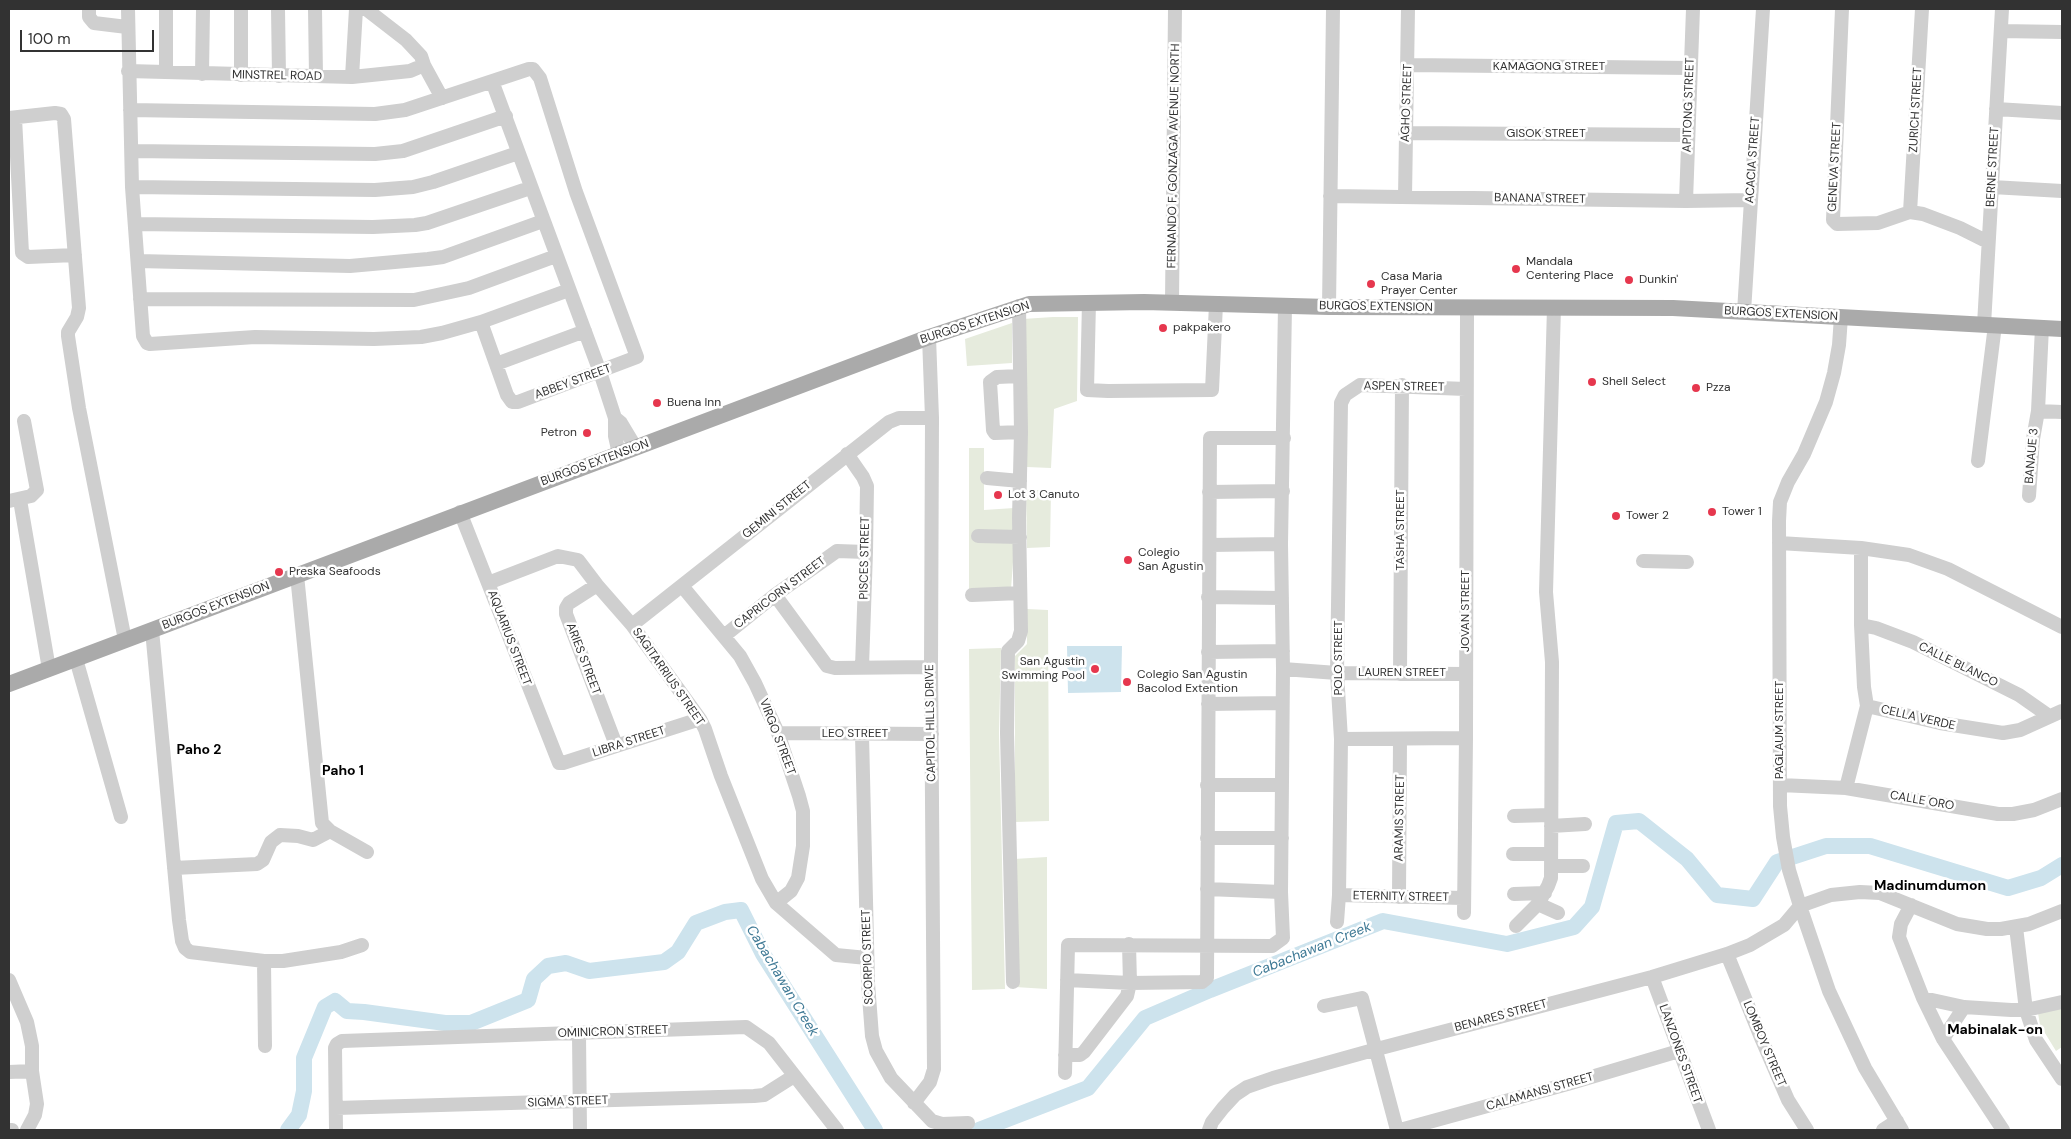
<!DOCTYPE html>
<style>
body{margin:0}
#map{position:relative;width:2071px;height:1139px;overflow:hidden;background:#fff;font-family:"DM Sans",sans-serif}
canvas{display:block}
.frame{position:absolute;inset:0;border:10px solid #323232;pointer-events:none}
.scale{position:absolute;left:20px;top:30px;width:134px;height:22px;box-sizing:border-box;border:2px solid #323232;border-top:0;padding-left:6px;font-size:15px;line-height:18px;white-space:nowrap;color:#323232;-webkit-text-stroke:4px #fff;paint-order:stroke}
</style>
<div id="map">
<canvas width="2071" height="1139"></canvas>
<div class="frame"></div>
<div class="scale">100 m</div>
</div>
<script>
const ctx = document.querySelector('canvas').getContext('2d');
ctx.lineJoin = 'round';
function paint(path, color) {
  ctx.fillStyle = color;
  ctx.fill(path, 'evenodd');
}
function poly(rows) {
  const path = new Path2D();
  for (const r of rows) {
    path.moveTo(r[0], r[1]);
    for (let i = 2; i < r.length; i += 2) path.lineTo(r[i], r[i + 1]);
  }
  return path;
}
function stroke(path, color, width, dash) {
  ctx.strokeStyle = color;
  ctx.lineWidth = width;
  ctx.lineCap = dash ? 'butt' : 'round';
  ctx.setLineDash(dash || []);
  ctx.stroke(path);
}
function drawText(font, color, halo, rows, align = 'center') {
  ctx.font = font + ' "DM Sans",sans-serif';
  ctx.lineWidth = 5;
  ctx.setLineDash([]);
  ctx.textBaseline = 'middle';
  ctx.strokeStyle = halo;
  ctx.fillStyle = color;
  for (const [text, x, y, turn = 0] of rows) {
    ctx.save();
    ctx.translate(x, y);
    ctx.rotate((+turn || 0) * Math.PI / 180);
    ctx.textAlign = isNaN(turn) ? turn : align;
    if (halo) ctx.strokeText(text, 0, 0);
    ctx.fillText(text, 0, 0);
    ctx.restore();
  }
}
paint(poly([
 [1053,317,1078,317,1077,401,1054,409,1051,468,1027,467,1023,319],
 [1012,323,1012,363,967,366,965,339],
 [969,448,984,448,984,510,1014,508,1015,536,1011,589,969,591],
 [1026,490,1051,490,1050,547,1027,548],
 [1027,609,1048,610,1049,821,1015,822,1015,656,1027,644],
 [1001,648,999,733,1005,989,972,990,969,649],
 [1047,857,1047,989,1015,987,1014,859],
 [2062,1006,2062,1047,2056,1051,2040,1025,2038,1013]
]), '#e6ebdd');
paint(poly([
 [1067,646,1122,646,1121,692,1068,693]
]), '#cde3ed');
stroke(poly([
 [288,1130,299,1115,304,1091,304,1058,325,1007,335,1001,347,1011,364,1012,445,1023,471,1023,528,1000,534,979,548,966,566,963,589,971,664,962,678,952,696,923,725,912,741,910,763,954,875,1130],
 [979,1130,1088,1088,1145,1018,1210,990,1383,921,1507,944,1574,927,1592,907,1616,823,1639,821,1687,859,1717,895,1753,899,1777,862,1826,846,1870,846,2008,888,2041,878,2062,865]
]), '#cde3ed', 16);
stroke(poly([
 [89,9,89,17,94,23,127,27],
 [128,9,132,187,143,336,147,343,150,344,255,337,374,339,421,337,442,333,481,322,569,290],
 [166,9,166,72],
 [278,9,279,76],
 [315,9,316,76],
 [366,9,406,40,421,56,424,65,442,98],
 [1842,9,1833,220,1837,224,1878,223,1910,212,1923,214,1960,228,1988,242],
 [2001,31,2062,32],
 [1408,65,1690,68],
 [128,71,352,77,410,71,424,65],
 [202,74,203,9],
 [241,75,241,9],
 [352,77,356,9],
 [492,81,600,372,615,418,615,436,619,454],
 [1996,109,2062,113],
 [130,110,375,114,405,110,529,69,533,69,540,78,576,192,637,357,518,402,512,402,507,395,481,322],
 [9,118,55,113,61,114,64,119,79,308,77,317,68,332,68,336,79,408,125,640],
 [15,118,22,253,28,257,75,255],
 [1405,133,1688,135],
 [132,151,375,154,403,151,506,116],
 [132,187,375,190,413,187,433,182,518,153],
 [1992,187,2062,191],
 [1330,196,1686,201,1750,200],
 [1405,197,1408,9],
 [1686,201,1693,9],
 [1910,212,1922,9],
 [135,224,373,227,415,225,427,223,530,188],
 [138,261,350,266,428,259,443,257,543,221],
 [140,299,414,300,469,288,556,256],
 [1089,302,1087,390,1108,391,1212,390,1216,304],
 [1172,302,1175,9],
 [1329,307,1333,9],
 [1744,312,1763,9],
 [1841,317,1839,345,1834,373,1826,402,1804,454,1788,482,1780,502,1779,521,1780,806,1783,837,1789,870,1800,906,1829,991,1865,1068,1902,1130],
 [1984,325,2002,9],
 [496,364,585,331],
 [1020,376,997,377,990,382,993,430,995,433,1021,432],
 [2038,411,2042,327],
 [615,418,621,423,636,448],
 [847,454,863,477,867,486,866,552,862,667],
 [1978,461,1995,325],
 [987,478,1020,481],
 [1209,492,1283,491],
 [2029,496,2033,439,2038,411,2062,412],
 [20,500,49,669],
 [9,501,31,496,37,490,24,421],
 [460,512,559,763,563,763,700,719],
 [978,536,1020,537],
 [1779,543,1861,548,1909,555,1948,569,2062,627],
 [1210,545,1281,544],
 [1861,548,1861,625,1864,687,1867,706,1940,723,2003,733,2020,730,2062,711],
 [1643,561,1687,562],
 [297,575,322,823,330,831,367,852],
 [488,583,558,556,578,560,597,585,632,625,700,719,705,729,721,776,762,879,776,903,836,955,867,958],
 [597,585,569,603,566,608,566,614,616,745],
 [682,586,740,656,755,683,778,733,799,796,803,811,803,846,798,878,791,891,776,903],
 [775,595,827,666,835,668,931,667],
 [972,595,1020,593],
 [1208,597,1282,598],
 [632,625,889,422,899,418,932,418],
 [1861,625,1876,628,1913,642,2019,695,2049,716],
 [152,630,179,920,182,941,185,948,190,952,264,961],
 [724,636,775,595,837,551,866,552],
 [1208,652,1283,651],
 [76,659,121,817],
 [1283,669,1337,673,1466,674],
 [1400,674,1402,385],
 [1208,704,1282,703],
 [778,733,932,734],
 [862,735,868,983,872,1036,876,1051,891,1078,932,1121,942,1124,968,1123],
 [1341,739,1466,738],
 [1207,785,1282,785],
 [1780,785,1846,788,1998,814,2013,814,2034,810,2062,799],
 [1846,788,1867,706],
 [1514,816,1551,815],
 [1551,826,1585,824],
 [1207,838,1282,838],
 [1513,854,1551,854],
 [1551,866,1583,866],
 [174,868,257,864,263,860,271,842,280,835,298,836,313,840,330,831],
 [1207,889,1281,892],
 [1514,894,1545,893],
 [1339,895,1463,898],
 [1399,897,1400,740],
 [1538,904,1558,913],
 [1911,905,1901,924,1899,937,1923,998,1943,1039,2003,1130],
 [1464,913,1466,738,1467,308],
 [1337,922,1339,895,1341,739,1337,673,1341,403,1345,395,1360,385,1466,389],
 [1516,926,1538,904,1548,886,1551,878,1552,662,1546,592,1554,307],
 [2016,927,2026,1010,2036,1040,2062,1079],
 [1727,954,1762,1040,1788,1100,1807,1130],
 [1652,977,1709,1130],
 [9,980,27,1022,32,1046,32,1071,37,1104,35,1115,27,1130],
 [1067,980,1130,983,1202,982,1207,978,1210,438,1284,438],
 [1013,982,1007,733,1008,651,1018,641,1021,631,1019,518,1021,432,1019,306],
 [1923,998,1964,1007,2011,1010,2026,1010,2062,1002],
 [1324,1006,1362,998,1397,1130],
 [579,1034,580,1130],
 [1943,1039,1964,1007],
 [265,1046,264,961,283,961,341,952,362,945],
 [1065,1055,1080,1055,1084,1052,1127,996,1130,983,1129,944],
 [9,1072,32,1071],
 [1065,1073,1068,945,1272,946,1283,938,1281,892,1283,669,1281,544,1285,306],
 [914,1103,930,1082,934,1069,931,667,932,418,929,337],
 [336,1108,754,1096,764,1095,794,1076],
 [9,1130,12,1130],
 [336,1130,335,1048,337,1044,342,1041,746,1027,769,1043,837,1130],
 [1209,1130,1212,1122,1223,1108,1235,1095,1247,1087,1273,1078,1377,1049,1652,977,1727,954,1750,945,1784,925,1800,906,1831,895,1860,892,1880,893,1957,924,1987,929,2001,929,2029,924,2062,911],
 [1400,1130,1571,1083,1679,1051],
 [1883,1130,1897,1121]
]), '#cfcfcf', 14);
stroke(poly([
 [9,684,929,337,1029,304,1144,302,1329,307,1673,308,2062,329]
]), '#aaa', 16);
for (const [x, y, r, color] of [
 [1516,269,5,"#e6374e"],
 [1629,280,5,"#e6374e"],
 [1371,284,5,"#e6374e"],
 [1163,328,5,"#e6374e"],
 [1592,382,5,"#e6374e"],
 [1696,388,5,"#e6374e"],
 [657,403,5,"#e6374e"],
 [587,433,5,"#e6374e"],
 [998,495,5,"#e6374e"],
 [1712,512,5,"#e6374e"],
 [1616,516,5,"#e6374e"],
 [1128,560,5,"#e6374e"],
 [279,572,5,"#e6374e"],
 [1095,669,5,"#e6374e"],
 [1127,682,5,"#e6374e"]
]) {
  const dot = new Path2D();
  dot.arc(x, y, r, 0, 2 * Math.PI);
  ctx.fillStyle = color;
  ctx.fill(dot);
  stroke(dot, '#fff', 2);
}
drawText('12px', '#323232', '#fff', [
 ["KAMAGONG STREET",1549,67],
 ["MINSTREL ROAD",277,76,1],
 ["AGHO STREET",1407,103,-88],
 ["APITONG STREET",1689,105,-88],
 ["ZURICH STREET",1916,110,-87],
 ["GISOK STREET",1546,134],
 ["FERNANDO F. GONZAGA AVENUE NORTH",1174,156,-89],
 ["ACACIA STREET",1753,160,-86],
 ["GENEVA STREET",1835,167,-87],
 ["BERNE STREET",1993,167,-87],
 ["BANANA STREET",1540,199,1],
 ["BURGOS EXTENSION",1376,307,1],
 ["BURGOS EXTENSION",1781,314,3],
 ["BURGOS EXTENSION",975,323,-18],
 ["ABBEY STREET",573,382,-20],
 ["ASPEN STREET",1404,387,1],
 ["BANAUE 3",2032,456,-85],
 ["BURGOS EXTENSION",595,463,-20],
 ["GEMINI STREET",777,510,-39],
 ["TASHA STREET",1401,530,-90],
 ["PISCES STREET",865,558,-89],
 ["CAPRICORN STREET",780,593,-37],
 ["BURGOS EXTENSION",216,606,-21],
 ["JOVAN STREET",1466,611,-90],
 ["AQUARIUS STREET",509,638,69],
 ["POLO STREET",1339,658,-90],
 ["ARIES STREET",583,659,69],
 ["CALLE BLANCO",1958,665,26],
 ["LAUREN STREET",1402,673],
 ["SAGITARRIUS STREET",668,677,55],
 ["CELLA VERDE",1918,718,13],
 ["CAPITOL HILLS DRIVE",931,723,-91],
 ["PAGLAUM STREET",1780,730,-90],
 ["LEO STREET",855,734],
 ["VIRGO STREET",777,737,69],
 ["LIBRA STREET",629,742,-18],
 ["CALLE ORO",1922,801,10],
 ["ARAMIS STREET",1400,818,-89],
 ["ETERNITY STREET",1401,897,1],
 ["SCORPIO STREET",868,957,-92],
 ["BENARES STREET",1501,1016,-15],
 ["OMINICRON STREET",613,1032,-2],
 ["LOMBOY STREET",1764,1044,67],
 ["LANZONES STREET",1680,1054,70],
 ["CALAMANSI STREET",1540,1092,-16],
 ["SIGMA STREET",568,1102,-2]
]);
drawText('12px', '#323232', '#fff', [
 ["Mandala",1526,262],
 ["Centering Place",1526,276],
 ["Casa Maria",1381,277],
 ["Prayer Center",1381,291],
 ["Dunkin'",1639,280],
 ["pakpakero",1173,328],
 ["Shell Select",1602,382],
 ["Pzza",1706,388],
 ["Buena Inn",667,403],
 ["Petron",577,433,"right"],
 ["Lot 3 Canuto",1008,495],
 ["Tower 1",1722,512],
 ["Tower 2",1626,516],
 ["Colegio",1138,553],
 ["San Agustin",1138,567],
 ["Preska Seafoods",289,572],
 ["San Agustin",1085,662,"right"],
 ["Swimming Pool",1085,676,"right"],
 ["Colegio San Agustin",1137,675],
 ["Bacolod Extention",1137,689]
], 'left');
drawText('bold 14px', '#000', '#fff', [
 ["Paho 2",199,750],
 ["Paho 1",343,771],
 ["Madinumdumon",1930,886],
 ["Mabinalak-on",1995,1030]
]);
drawText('italic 14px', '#3e7995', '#fff', [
 ["Cabachawan Creek",1312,950,-22],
 ["Cabachawan Creek",782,981,59]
]);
</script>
